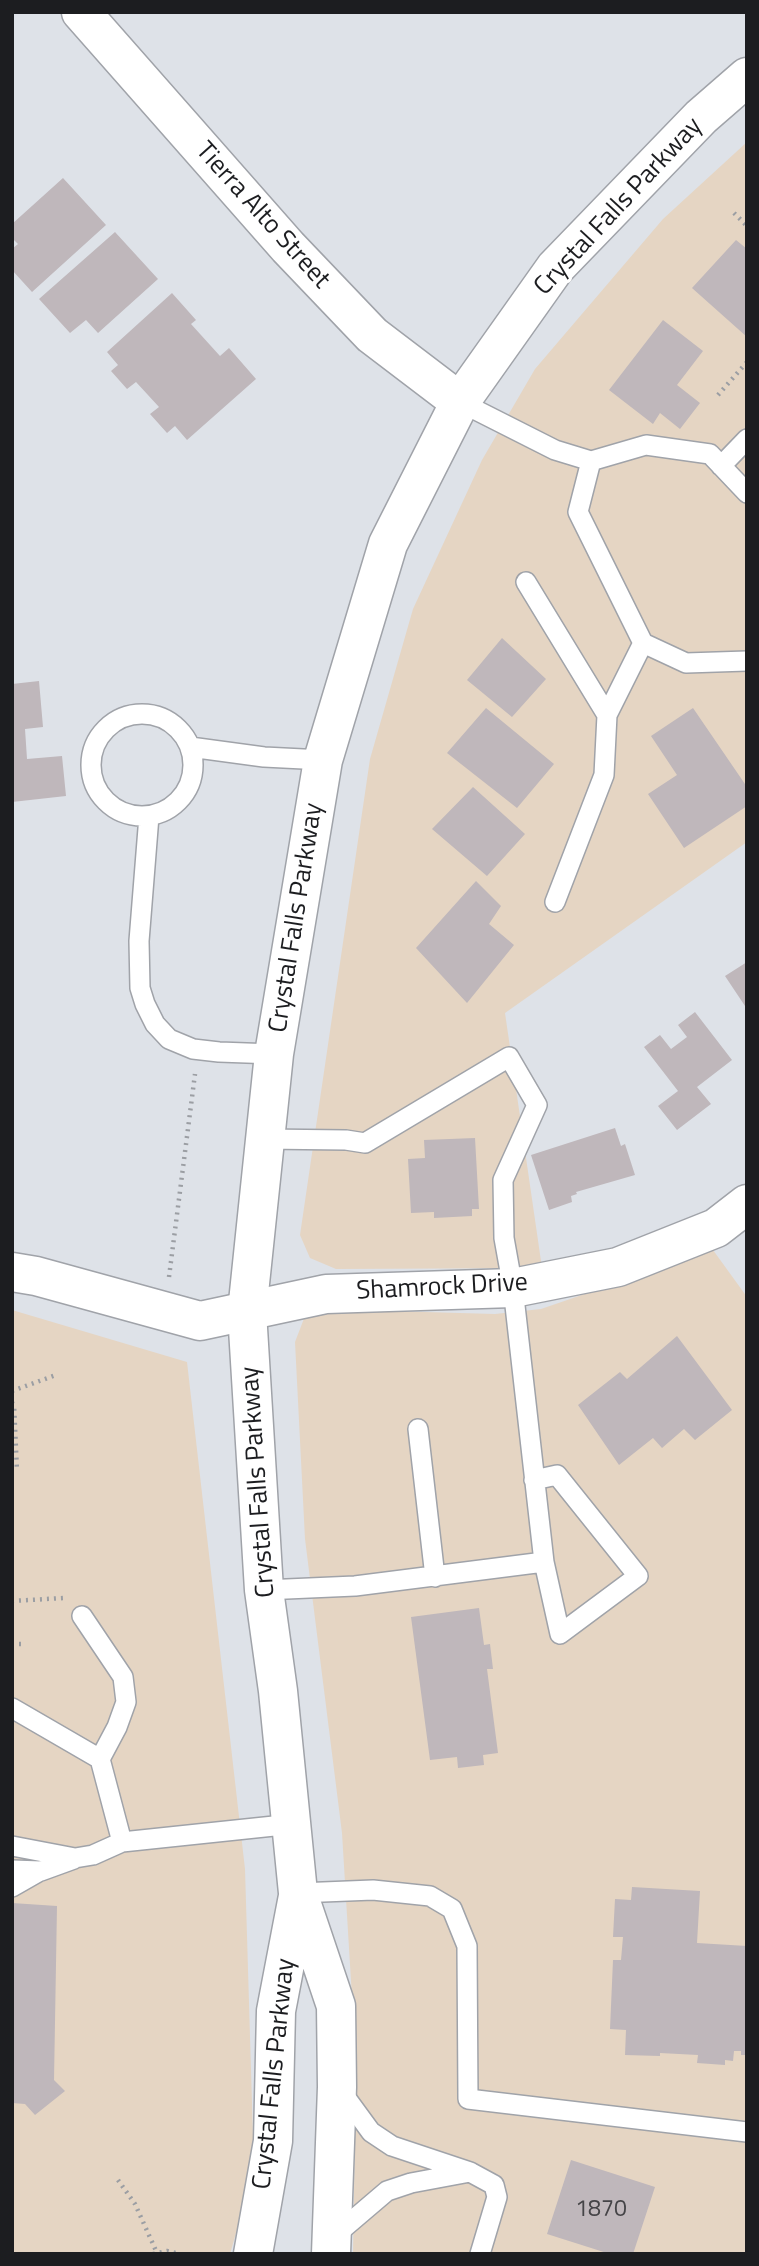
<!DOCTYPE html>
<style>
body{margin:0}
#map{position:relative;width:759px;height:2266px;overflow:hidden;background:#dee2e8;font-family:"Titillium Web",sans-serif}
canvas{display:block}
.frame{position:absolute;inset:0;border:14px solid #1c1d20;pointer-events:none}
</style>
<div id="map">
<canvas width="759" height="2266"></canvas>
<div class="frame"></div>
</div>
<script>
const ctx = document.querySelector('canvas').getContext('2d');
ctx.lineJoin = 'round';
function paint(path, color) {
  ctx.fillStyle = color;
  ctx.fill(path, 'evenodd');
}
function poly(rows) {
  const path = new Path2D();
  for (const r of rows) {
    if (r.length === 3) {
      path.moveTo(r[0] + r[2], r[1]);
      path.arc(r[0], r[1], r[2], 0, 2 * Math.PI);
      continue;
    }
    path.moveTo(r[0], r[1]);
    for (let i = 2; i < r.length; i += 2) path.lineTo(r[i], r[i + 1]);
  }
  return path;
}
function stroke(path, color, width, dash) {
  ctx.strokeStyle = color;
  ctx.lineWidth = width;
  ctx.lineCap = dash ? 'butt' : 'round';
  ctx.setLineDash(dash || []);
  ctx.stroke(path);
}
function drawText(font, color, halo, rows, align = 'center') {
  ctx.font = font + ' "Titillium Web",sans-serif';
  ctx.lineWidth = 6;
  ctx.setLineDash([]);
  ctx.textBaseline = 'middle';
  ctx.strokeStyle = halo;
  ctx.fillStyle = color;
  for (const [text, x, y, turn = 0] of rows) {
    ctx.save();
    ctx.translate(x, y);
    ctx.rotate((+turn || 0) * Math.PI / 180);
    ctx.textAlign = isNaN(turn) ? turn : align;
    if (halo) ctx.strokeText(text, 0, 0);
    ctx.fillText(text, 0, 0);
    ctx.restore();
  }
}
paint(poly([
 [747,142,747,842,505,1013,542,1268,336,1269,310,1258,300,1235,370,759,413,609,482,460,535,369,663,219],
 [713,1250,747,1297,747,2254,353,2254,356,2063,342,1833,305,1539,295,1342,305,1316,318,1309,495,1314,541,1309],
 [12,1310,187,1362,245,1869,254,2170,230,2254,12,2254]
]), '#e5d5c3');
paint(poly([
 [63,178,106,225,32,292,12,270,12,249,18,244,12,238,12,224],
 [115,232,158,279,98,333,86,320,70,333,39,299],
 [736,240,747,249,747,337,692,288],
 [172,293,196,320,191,324,220,356,229,348,256,379,187,440,175,426,167,433,150,414,159,407,136,382,127,389,111,371,118,365,107,352],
 [663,320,703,351,677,385,700,403,680,429,660,413,653,424,609,390],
 [502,638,546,679,512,717,467,680],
 [39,681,43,727,25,729,27,759,62,756,66,796,12,802,12,684],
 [486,708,554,764,517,808,447,753],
 [693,708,747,787,747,806,684,848,648,794,677,775,651,736],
 [473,787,525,834,487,876,432,829],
 [476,881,501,906,489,924,514,945,467,1003,416,948],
 [747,962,747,1009,725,976],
 [695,1012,732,1060,697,1087,711,1104,677,1130,658,1106,678,1091,644,1047,660,1035,671,1049,687,1037,678,1025],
 [615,1128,621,1146,625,1144,635,1175,576,1192,577,1194,571,1196,572,1202,549,1210,531,1155],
 [475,1138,479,1209,472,1209,472,1216,434,1218,434,1212,411,1213,408,1159,425,1158,424,1140],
 [677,1336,732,1410,695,1440,684,1429,662,1448,653,1438,619,1465,578,1405,620,1372,627,1379],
 [479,1608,484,1645,490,1644,493,1669,487,1669,498,1753,483,1755,484,1765,458,1768,457,1757,430,1760,411,1617],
 [632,1887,700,1891,697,1943,747,1946,747,2055,741,2055,741,2051,734,2051,733,2061,725,2060,725,2065,697,2063,698,2055,660,2053,660,2056,625,2055,626,2030,610,2029,613,1960,621,1960,623,1937,613,1937,615,1899,631,1900],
 [12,1903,57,1906,54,2080,65,2091,35,2115,25,2104,12,2103],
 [571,2160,655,2187,633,2254,610,2254,547,2234]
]), '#bfb7bb');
const service = poly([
 [460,402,555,450,591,461,646,445,710,454,747,493],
 [591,461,578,512,643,643,686,663,747,661],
 [721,466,747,439],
 [526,582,607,715],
 [142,765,51],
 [190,747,264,757,323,760],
 [149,816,139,941,140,988,145,1004,155,1024,169,1039,193,1049,219,1052,274,1054],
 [555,902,604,775,607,715,643,643],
 [418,1429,435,1577],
 [534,1480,557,1475,638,1576,560,1634,544,1562],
 [264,1590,355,1586,544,1562,513,1288,504,1238,503,1180,537,1105,509,1057,365,1143,346,1140,264,1139],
 [82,1616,123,1677,126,1702,117,1727,100,1759,122,1842],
 [12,1708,100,1759],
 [12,1846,75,1858,93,1855,122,1842,293,1824],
 [12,1870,41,1871,74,1859],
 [12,1887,40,1871],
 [298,1893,373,1890,430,1896,452,1909,467,1946,468,2099,747,2132],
 [470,2172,494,2185,497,2197,480,2254],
 [333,2237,387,2191,411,2183,470,2172,392,2146,371,2132,341,2091]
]);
const minor = poly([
 [81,12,288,247,372,335,460,402],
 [12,1272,36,1276,200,1321,326,1294,513,1288,618,1267,716,1228,747,1204]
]);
const secondary = poly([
 [253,2254,273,2141,276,2011,298,1896],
 [331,2254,337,2087,336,2006,298,1893,278,1691,264,1590,247,1312,274,1054,323,760,388,544,460,402,555,268,701,117,747,77]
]);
stroke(service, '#a0a3a9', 22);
stroke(minor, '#a0a3a9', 41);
stroke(secondary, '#a0a3a9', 41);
stroke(poly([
 [734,213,747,226],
 [718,395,747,362],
 [169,1277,195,1074],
 [12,1391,56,1375],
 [12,1403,14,1404,17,1471],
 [12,1601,64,1598],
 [12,1644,26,1644],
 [118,2180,135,2204,157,2253],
 [153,2254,167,2251,180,2254]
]), '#9b9ea3', 4.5, [2, 5]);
stroke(service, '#fff', 19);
stroke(minor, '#fff', 38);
stroke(secondary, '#fff', 38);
drawText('23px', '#454447', null, [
 ["1870",601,2210]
]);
drawText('26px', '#1c1d20', '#fff', [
 ["Crystal Falls Parkway",619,207,-47],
 ["Tierra Alto Street",262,216,48],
 ["Crystal Falls Parkway",297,918,-81],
 ["Shamrock Drive",442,1288,-3],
 ["Crystal Falls Parkway",259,1482,-94],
 ["Crystal Falls Parkway",275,2074,-84]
]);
</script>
